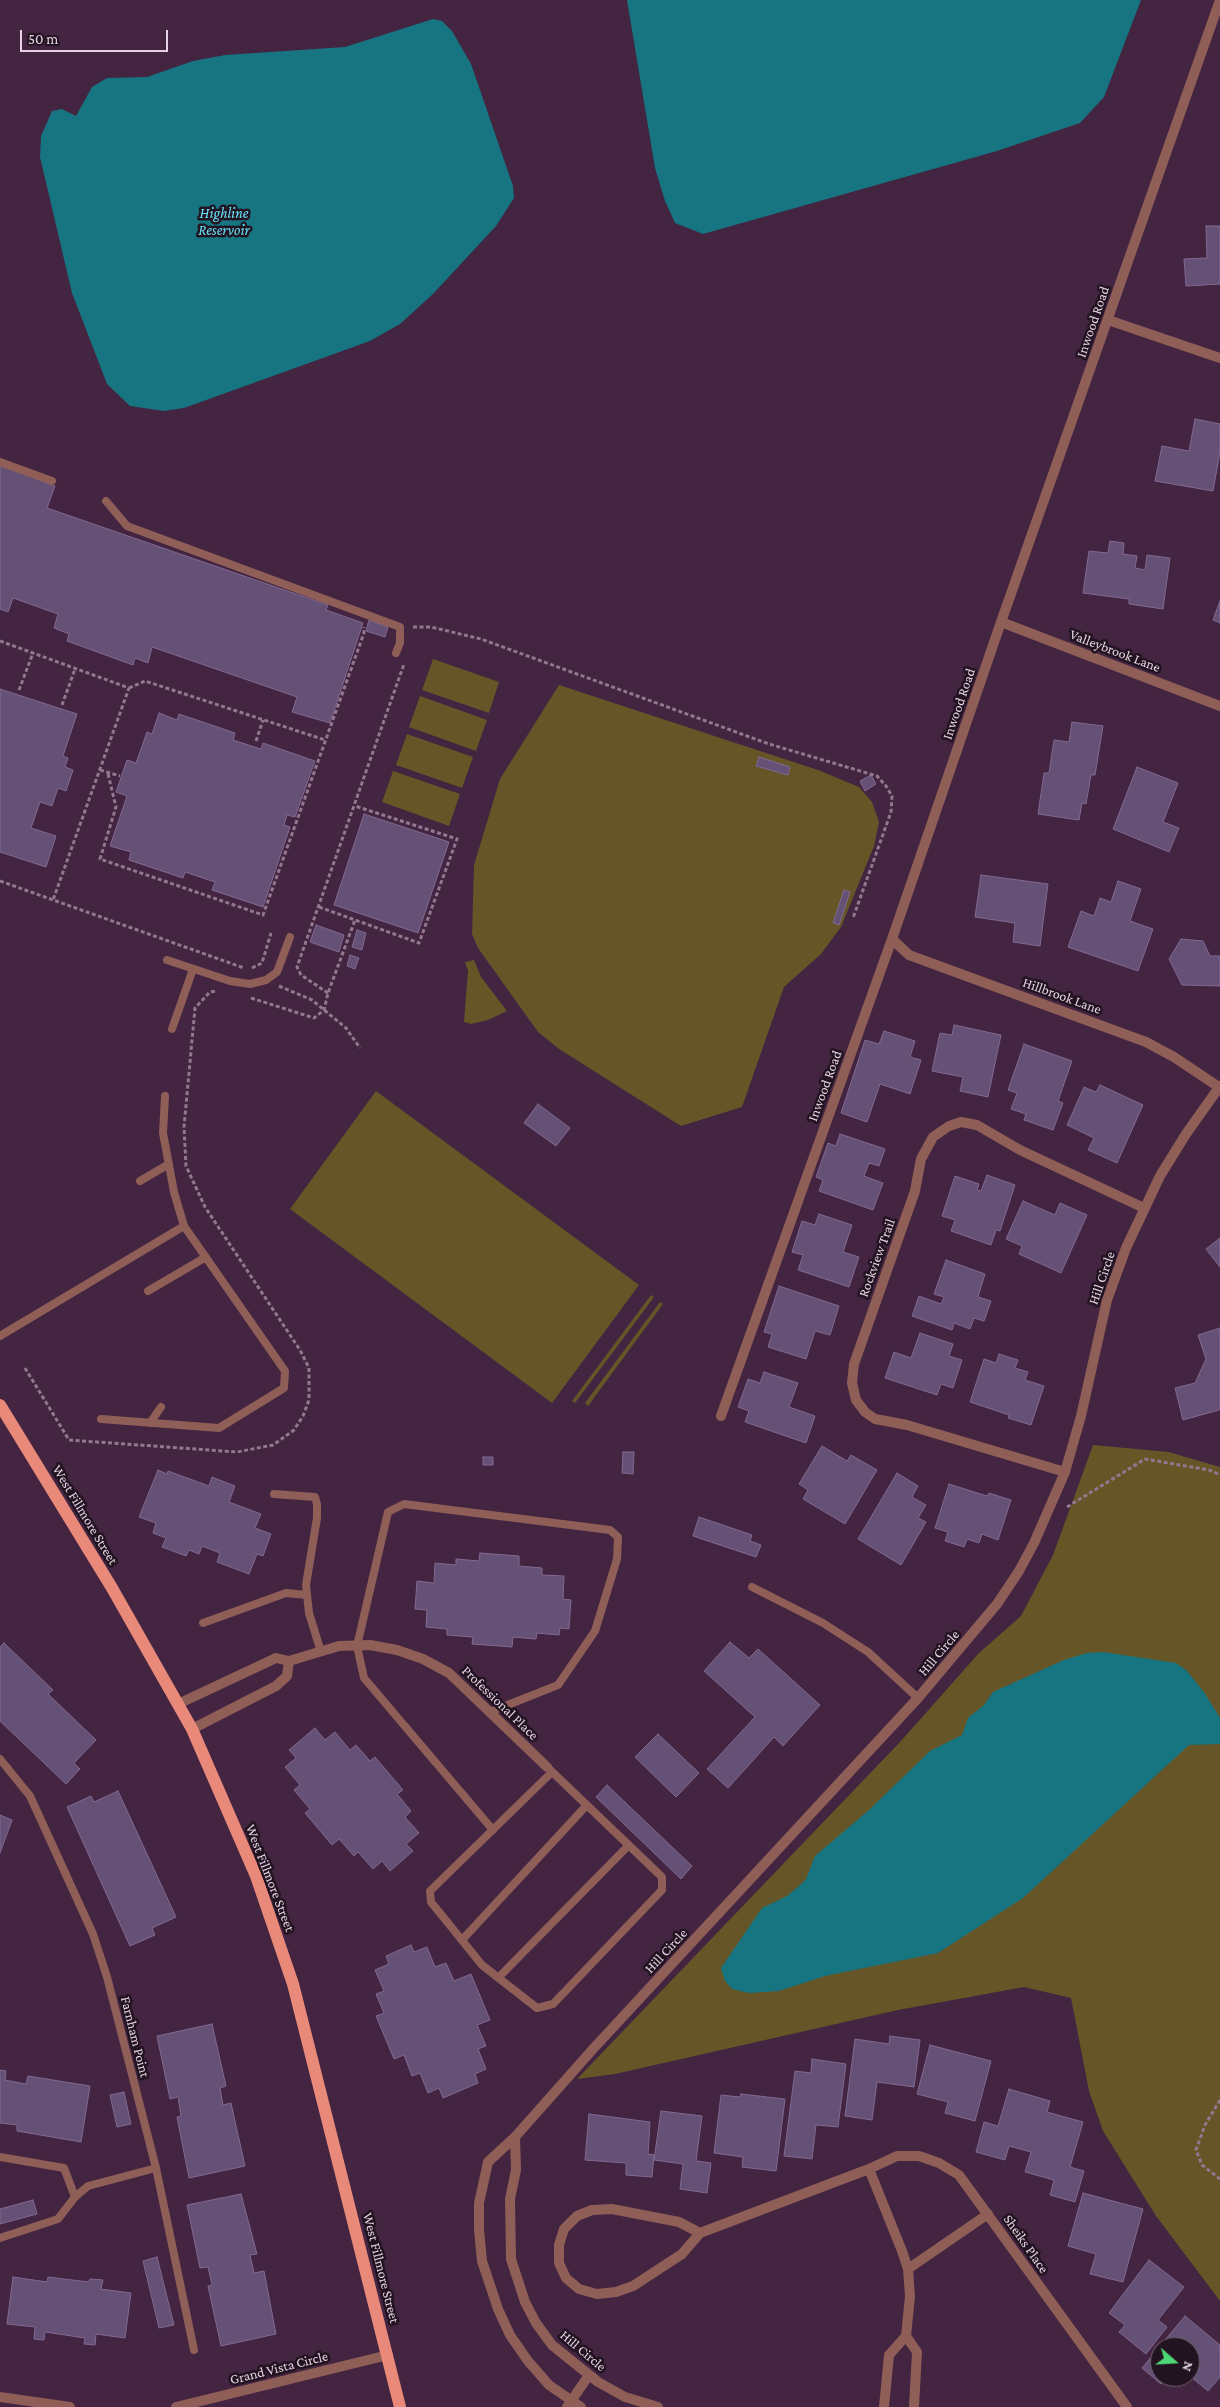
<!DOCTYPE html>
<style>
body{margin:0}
#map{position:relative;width:1220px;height:2407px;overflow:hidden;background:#432441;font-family:"Crimson Pro",serif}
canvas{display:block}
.north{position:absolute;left:1150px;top:2337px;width:50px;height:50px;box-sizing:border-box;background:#211320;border:1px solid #705f6e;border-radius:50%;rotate:109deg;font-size:14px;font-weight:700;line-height:20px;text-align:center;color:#e6d2e4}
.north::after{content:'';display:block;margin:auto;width:18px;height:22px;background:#4dd676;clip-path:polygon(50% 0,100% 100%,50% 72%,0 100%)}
.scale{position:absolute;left:20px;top:30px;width:148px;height:22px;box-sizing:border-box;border:2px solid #e6d2e4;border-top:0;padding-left:6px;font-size:15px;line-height:18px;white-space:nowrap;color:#e6d2e4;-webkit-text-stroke:4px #211320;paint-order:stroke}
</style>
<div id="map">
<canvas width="1220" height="2407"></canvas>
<div class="north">N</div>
<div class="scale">50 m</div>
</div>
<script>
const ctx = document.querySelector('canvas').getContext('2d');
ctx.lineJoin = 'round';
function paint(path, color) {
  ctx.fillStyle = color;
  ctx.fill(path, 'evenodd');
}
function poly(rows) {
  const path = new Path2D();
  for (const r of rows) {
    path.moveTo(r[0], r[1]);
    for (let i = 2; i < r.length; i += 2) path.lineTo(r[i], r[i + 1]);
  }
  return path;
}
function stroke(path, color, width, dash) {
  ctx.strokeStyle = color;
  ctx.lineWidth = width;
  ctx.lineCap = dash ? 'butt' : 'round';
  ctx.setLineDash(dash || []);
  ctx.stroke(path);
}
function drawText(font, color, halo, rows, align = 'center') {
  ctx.font = font + ' "Crimson Pro",serif';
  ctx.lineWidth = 5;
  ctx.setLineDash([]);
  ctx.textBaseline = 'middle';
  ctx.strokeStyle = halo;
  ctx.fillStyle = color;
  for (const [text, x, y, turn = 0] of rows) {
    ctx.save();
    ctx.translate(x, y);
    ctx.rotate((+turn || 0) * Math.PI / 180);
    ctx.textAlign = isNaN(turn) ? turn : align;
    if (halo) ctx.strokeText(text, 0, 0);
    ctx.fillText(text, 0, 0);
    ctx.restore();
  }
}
paint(poly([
 [433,659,499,682,489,713,422,690],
 [559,685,818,770,859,787,872,802,879,822,874,846,841,927,821,954,784,987,742,1107,681,1126,559,1049,538,1032,478,948,472,934,474,865,500,779],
 [420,696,487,720,476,751,409,727],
 [407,734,473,757,462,788,396,765],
 [393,771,460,794,449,826,382,802],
 [474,960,481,977,507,1011,488,1020,471,1024,464,1022,468,971,465,962],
 [376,1091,639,1285,552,1403,290,1209],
 [651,1295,654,1297,575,1403,572,1401],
 [660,1302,663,1304,588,1406,585,1403],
 [1093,1445,1169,1452,1220,1467,1220,2301,1156,2216,1103,2131,1089,2091,1071,1998,1024,1987,898,2010,615,2074,577,2079,900,1742,979,1653,1021,1616,1053,1555]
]), '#655527');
paint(poly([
 [627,0,1141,0,1104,97,1080,123,997,151,703,234,675,223,665,201,655,168],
 [433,19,442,21,452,31,471,64,513,186,514,198,496,226,433,294,400,324,370,341,184,408,164,411,130,406,107,384,72,293,40,157,41,136,52,111,62,109,76,116,92,87,107,78,147,77,193,61,225,55,345,47],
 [1103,1652,1176,1663,1186,1670,1204,1692,1220,1718,1220,1744,1189,1745,1023,1898,938,1953,825,1976,779,1991,749,1993,732,1989,725,1981,721,1968,762,1908,787,1896,798,1887,806,1879,815,1856,869,1810,930,1751,962,1735,968,1718,984,1705,993,1692,1064,1660,1087,1653]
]), '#177481');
const building = poly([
 [1206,226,1220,226,1220,284,1186,286,1184,259,1207,258,1206,226],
 [1195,419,1220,424,1220,452,1213,491,1155,481,1162,446,1189,451,1195,419],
 [0,465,55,486,47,508,328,605,326,610,363,623,330,723,292,712,297,697,152,647,148,663,135,658,133,665,67,641,69,634,54,628,58,614,13,598,8,612,0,609,0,465],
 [1110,541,1124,543,1123,554,1137,556,1135,568,1145,570,1147,555,1170,558,1163,609,1129,604,1129,599,1083,593,1089,551,1108,553,1110,541],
 [1220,601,1220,623,1213,620,1220,601],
 [369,620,388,627,385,637,366,631,369,620],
 [0,689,77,714,63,756,68,758,65,767,73,770,66,791,58,788,52,806,40,802,31,828,56,836,46,867,0,852,0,689],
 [159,713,177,720,179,714,235,733,233,740,261,749,263,743,315,761,295,817,287,815,284,825,290,827,263,907,212,890,215,882,185,872,183,878,129,860,131,852,110,846,127,796,116,792,127,760,136,763,147,732,152,734,159,713],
 [1072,722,1103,726,1095,775,1091,775,1086,804,1082,803,1079,820,1038,814,1044,773,1049,773,1054,740,1069,742,1072,722],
 [759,757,790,767,788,775,756,766,759,757],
 [1137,767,1178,783,1163,822,1179,828,1169,852,1113,829,1137,767],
 [871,775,876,784,865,791,860,781,871,775],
 [364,814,449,842,418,933,334,905,364,814],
 [981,875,1048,884,1040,946,1013,942,1015,923,975,917,981,875],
 [1118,881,1141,889,1130,921,1153,929,1138,971,1068,947,1081,911,1094,916,1100,898,1111,902,1118,881],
 [844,890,850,892,839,925,833,923,844,890],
 [316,925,344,935,339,952,310,942,316,925],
 [357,930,366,933,362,950,352,947,357,930],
 [1181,939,1203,941,1210,956,1220,956,1220,986,1182,985,1169,959,1181,939],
 [350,955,359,958,355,969,347,966,350,955],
 [954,1025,1001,1035,988,1097,960,1091,963,1077,932,1071,940,1033,952,1035,954,1025],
 [884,1031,915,1041,910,1057,921,1060,910,1094,880,1084,867,1122,841,1113,865,1040,879,1044,884,1031],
 [1024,1044,1072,1061,1058,1101,1063,1103,1053,1130,1024,1120,1026,1114,1011,1109,1017,1093,1008,1090,1024,1044],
 [1100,1085,1143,1105,1117,1163,1088,1150,1094,1138,1067,1125,1084,1087,1096,1092,1100,1085],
 [538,1104,570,1128,556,1146,524,1123,538,1104],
 [840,1134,885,1149,879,1166,869,1163,864,1176,883,1183,873,1210,819,1191,823,1180,816,1177,828,1143,836,1146,840,1134],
 [987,1175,1015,1185,1000,1231,996,1230,991,1245,951,1231,955,1220,942,1216,955,1176,979,1184,977,1190,981,1191,987,1175],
 [1023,1201,1055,1215,1060,1203,1087,1215,1061,1273,1019,1254,1022,1246,1006,1239,1023,1201],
 [819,1214,852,1225,843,1252,859,1257,849,1287,798,1270,803,1255,792,1252,802,1221,815,1225,819,1214],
 [1220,1238,1220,1267,1206,1249,1220,1238],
 [946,1260,985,1274,978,1297,991,1301,984,1321,974,1318,970,1329,954,1323,952,1330,912,1316,919,1296,941,1304,944,1297,934,1294,946,1260],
 [779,1286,839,1306,830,1335,815,1331,806,1359,768,1347,772,1334,764,1332,779,1286],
 [1220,1328,1220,1408,1219,1410,1183,1420,1175,1388,1195,1383,1206,1359,1198,1335,1220,1328],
 [920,1333,953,1344,949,1356,962,1360,953,1388,941,1384,937,1395,885,1378,894,1352,911,1358,920,1333],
 [999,1354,1018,1360,1015,1368,1028,1372,1025,1380,1044,1386,1031,1425,1008,1418,1009,1415,970,1402,984,1359,996,1363,999,1354],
 [764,1372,798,1383,789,1407,815,1416,806,1443,745,1422,749,1411,738,1407,748,1379,760,1383,764,1372],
 [822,1446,847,1461,851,1455,877,1470,845,1524,803,1499,808,1490,799,1484,822,1446],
 [623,1452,634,1452,633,1474,622,1473,623,1452],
 [483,1457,493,1457,493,1465,483,1465,483,1457],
 [158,1470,167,1474,168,1471,209,1486,212,1477,235,1486,229,1502,261,1514,255,1528,271,1534,263,1556,257,1554,249,1574,217,1562,220,1553,202,1546,199,1554,189,1550,186,1556,162,1547,166,1538,153,1533,156,1523,139,1517,158,1470],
 [897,1473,918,1486,912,1497,926,1505,918,1518,926,1522,901,1565,858,1539,897,1473],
 [949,1484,987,1496,989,1493,1011,1500,998,1540,982,1534,979,1543,967,1539,964,1547,945,1541,948,1532,935,1528,949,1484],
 [699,1517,752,1535,750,1541,761,1545,756,1557,693,1536,699,1517],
 [480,1553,519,1556,519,1566,542,1568,542,1575,564,1576,563,1599,571,1600,569,1629,560,1628,559,1635,537,1633,536,1639,513,1637,512,1647,472,1644,473,1637,447,1635,447,1629,426,1627,427,1610,415,1609,417,1581,434,1583,435,1563,456,1565,456,1559,479,1561,480,1553],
 [730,1642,749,1658,758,1649,820,1705,783,1746,774,1737,728,1788,707,1769,755,1717,704,1671,730,1642],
 [4,1643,53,1690,48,1694,96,1740,74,1763,80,1769,66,1784,0,1721,0,1647,4,1643],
 [315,1728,325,1740,335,1732,350,1750,356,1745,370,1761,375,1757,403,1790,397,1794,411,1811,405,1817,419,1833,406,1844,413,1851,390,1871,382,1861,373,1869,358,1852,354,1856,339,1839,332,1845,305,1813,310,1809,294,1790,300,1785,285,1767,296,1758,289,1750,315,1728],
 [658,1734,699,1773,676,1797,635,1757,658,1734],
 [607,1785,692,1866,681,1879,596,1797,607,1785],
 [118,1791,176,1917,152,1928,155,1935,130,1946,67,1807,91,1796,94,1802,118,1791],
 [0,1815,12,1820,0,1853,0,1815],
 [411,1945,414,1952,427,1947,435,1967,446,1963,454,1981,471,1974,490,2020,477,2025,486,2046,478,2049,486,2069,475,2074,478,2083,443,2098,439,2088,428,2093,420,2073,412,2076,404,2055,394,2059,376,2016,384,2013,376,1994,384,1991,375,1970,389,1964,386,1956,411,1945],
 [212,2024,226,2086,220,2088,223,2105,231,2103,245,2166,189,2178,177,2117,181,2116,178,2097,170,2099,157,2036,212,2024],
 [890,2036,920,2040,914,2087,877,2082,872,2120,845,2116,855,2039,889,2044,890,2036],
 [930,2045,991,2061,975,2121,945,2113,948,2102,917,2094,930,2045],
 [812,2059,846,2064,838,2127,816,2125,812,2159,784,2156,795,2071,811,2073,812,2059],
 [0,2070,6,2071,5,2080,26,2084,28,2076,90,2086,81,2142,17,2131,17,2125,0,2123,0,2070],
 [1009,2089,1050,2101,1047,2112,1083,2122,1070,2167,1084,2171,1075,2202,1050,2195,1054,2180,1025,2172,1031,2152,1009,2146,1005,2160,976,2152,984,2122,998,2126,1009,2089],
 [124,2092,131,2124,117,2127,110,2095,124,2092],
 [741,2094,785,2099,776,2171,742,2167,743,2157,714,2153,721,2095,740,2097,741,2094],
 [661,2111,702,2116,696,2161,711,2163,707,2193,680,2189,683,2164,654,2160,661,2111],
 [589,2114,650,2122,648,2154,654,2155,652,2177,626,2175,626,2163,585,2160,589,2114],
 [1083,2193,1143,2209,1123,2282,1090,2274,1096,2254,1068,2246,1083,2193],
 [241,2194,257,2254,250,2255,254,2273,264,2271,276,2334,221,2346,208,2286,212,2285,208,2267,200,2268,187,2205,241,2194],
 [33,2200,37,2214,0,2224,0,2209,33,2200],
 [157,2257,174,2325,159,2328,143,2261,157,2257],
 [1149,2260,1184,2287,1158,2320,1167,2327,1146,2354,1119,2332,1125,2325,1109,2313,1149,2260],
 [13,2277,47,2282,48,2277,89,2282,90,2279,103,2280,101,2289,131,2293,125,2338,96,2334,95,2345,84,2344,85,2338,45,2332,44,2340,34,2339,35,2327,7,2324,13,2277],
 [1185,2316,1220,2345,1220,2377,1208,2391,1190,2376,1190,2347,1160,2347,1160,2377,1167,2377,1161,2384,1142,2368,1185,2316]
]);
paint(building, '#655076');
stroke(building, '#816a92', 1);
stroke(poly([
 [413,627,431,627,481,639,769,744,877,776,886,786,892,796,891,812,853,918],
 [0,641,129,688,53,900],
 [129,688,145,681,325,740],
 [19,690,33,653],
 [62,705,75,669],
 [256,741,263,720],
 [100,770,120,776],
 [108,774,116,807,100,859,263,915,364,633,364,627],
 [0,881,244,968],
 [319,907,419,943,457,839,355,806],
 [252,968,262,963,271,933],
 [279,986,312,1000,346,1028,360,1048],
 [328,993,301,975,297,967,404,664],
 [251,998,314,1018,324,1010,328,993,355,920],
 [25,1368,69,1440,237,1452,273,1445,294,1430,303,1416,309,1400,309,1368,300,1350,205,1207,186,1166,184,1127,195,1008,210,992,216,991],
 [1067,1507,1145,1459,1209,1470,1220,1475],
 [1220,2100,1205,2125,1196,2150,1202,2165,1220,2179]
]), '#91788f', 3, [4, 2.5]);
stroke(poly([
 [0,462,52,481],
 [106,501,127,526,400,627,400,643,396,653],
 [167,960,230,981,250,984,266,980,277,972,290,937],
 [172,1029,193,969],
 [140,1181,169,1164],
 [148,1291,206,1257],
 [0,1336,184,1226,174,1192,163,1133,165,1096],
 [101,1419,219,1428,284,1388,285,1371,184,1226],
 [150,1423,161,1407],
 [274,1494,315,1497,317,1504,317,1518,306,1585,309,1613,321,1652],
 [752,1587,823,1623,868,1652,918,1698],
 [203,1623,286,1593,307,1595],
 [490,1712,558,1685,595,1631,617,1559,618,1537,610,1530,404,1504,388,1512,357,1646,364,1678,493,1830],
 [0,1759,30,1796,93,1934,107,1977,156,2168,88,2186,75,2197,58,2219,0,2238],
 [547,1767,662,1877,662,1890,553,2004,537,2008,482,1965,431,1902,430,1891,552,1772],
 [462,1940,587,1805],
 [498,1978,629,1845],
 [0,2157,64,2168,75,2197],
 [156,2168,194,2350]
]), '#8e5e57', 8);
stroke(poly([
 [1108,320,1220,358],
 [1001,622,1220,706],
 [892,939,909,955,1146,1042,1174,1057,1219,1087],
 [721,1416,892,939,1001,622,1220,0],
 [1065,1472,907,1425,875,1419,865,1412,856,1400,852,1383,854,1364,915,1191,921,1159,933,1137,949,1126,961,1122,977,1125,1020,1150,1144,1208],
 [178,1704,276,1658,289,1661,339,1646,370,1645,397,1650,423,1659,449,1673,547,1767],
 [192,1729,276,1686,287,1676,289,1661],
 [515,2137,516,2170,510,2199,511,2259,525,2302,536,2323,552,2345,598,2382,625,2397,658,2407],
 [700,2233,682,2254,633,2286,616,2292,597,2294,579,2289,566,2278,559,2263,559,2245,564,2229,577,2216,592,2210,612,2209,679,2222,700,2233,869,2169],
 [908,2269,988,2214],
 [906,2336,917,2352,914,2407],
 [0,2397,70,2407],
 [176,2407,388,2355],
 [567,2407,589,2375],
 [581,2407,549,2385,528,2361,510,2335,498,2309,482,2261,479,2230,479,2203,488,2162,515,2137,593,2049,918,1698,997,1604,1019,1571,1034,1543,1065,1472,1081,1416,1107,1300,1126,1248,1160,1176,1186,1134,1220,1086],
 [884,2407,889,2355,906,2336,910,2296,908,2269,902,2251,869,2169,897,2156,919,2156,939,2163,959,2175,1127,2407]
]), '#8e5e57', 10);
stroke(poly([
 [0,1405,112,1588,192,1729,256,1876,293,1984,400,2407]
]), '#e98979', 12);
drawText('14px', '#e6d2e4', '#211320', [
 ["Inwood Road",1093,322,-71],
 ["Valleybrook Lane",1115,651,21],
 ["Inwood Road",959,704,-71],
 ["Hillbrook Lane",1062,996,20],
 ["Inwood Road",825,1086,-70],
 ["Rockview Trail",877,1258,-70],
 ["Hill Circle",1102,1278,-71],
 ["West Fillmore Street",85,1515,59],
 ["Hill Circle",939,1653,-50],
 ["Professional Place",500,1703,44],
 ["West Fillmore Street",270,1878,69],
 ["Hill Circle",666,1951,-47],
 ["Farnham Point",135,2037,76],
 ["Sheiks Place",1026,2244,55],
 ["West Fillmore Street",381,2268,76],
 ["Hill Circle",583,2351,40],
 ["Grand Vista Circle",279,2368,-14]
]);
drawText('italic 15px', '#67e2f7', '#211320', [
 ["Highline",224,213],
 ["Reservoir",224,230]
]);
</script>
